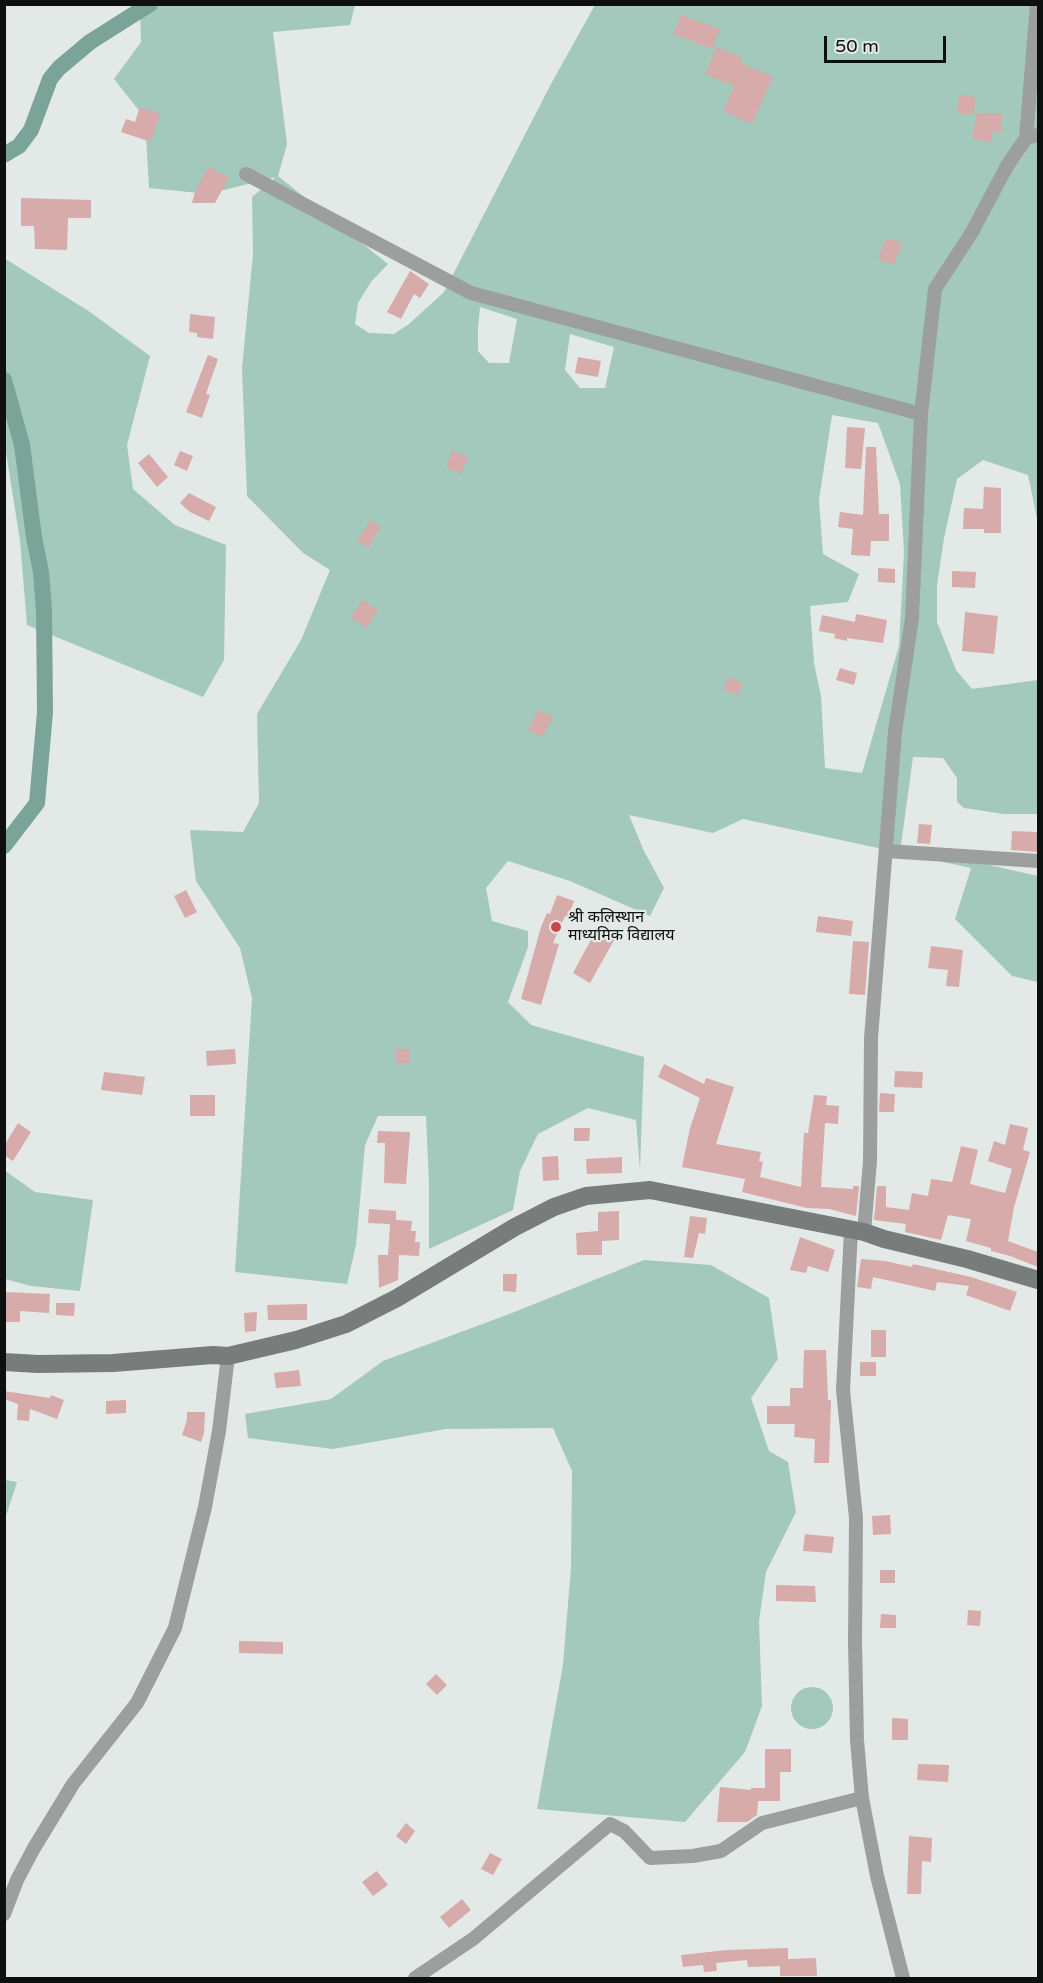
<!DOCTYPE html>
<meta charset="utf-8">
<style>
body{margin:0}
#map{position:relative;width:1043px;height:1983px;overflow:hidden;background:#e3e9e7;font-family:"Varela Round",sans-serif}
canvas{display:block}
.frame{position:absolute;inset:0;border:6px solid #0e100f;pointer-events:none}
.scale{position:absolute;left:824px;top:36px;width:122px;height:27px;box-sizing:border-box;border:3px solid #0e100f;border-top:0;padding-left:8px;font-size:18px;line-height:21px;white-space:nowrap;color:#0e100f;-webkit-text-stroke:4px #e3e9e7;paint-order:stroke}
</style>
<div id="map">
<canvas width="1043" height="1983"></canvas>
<div class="frame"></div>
<div class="scale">50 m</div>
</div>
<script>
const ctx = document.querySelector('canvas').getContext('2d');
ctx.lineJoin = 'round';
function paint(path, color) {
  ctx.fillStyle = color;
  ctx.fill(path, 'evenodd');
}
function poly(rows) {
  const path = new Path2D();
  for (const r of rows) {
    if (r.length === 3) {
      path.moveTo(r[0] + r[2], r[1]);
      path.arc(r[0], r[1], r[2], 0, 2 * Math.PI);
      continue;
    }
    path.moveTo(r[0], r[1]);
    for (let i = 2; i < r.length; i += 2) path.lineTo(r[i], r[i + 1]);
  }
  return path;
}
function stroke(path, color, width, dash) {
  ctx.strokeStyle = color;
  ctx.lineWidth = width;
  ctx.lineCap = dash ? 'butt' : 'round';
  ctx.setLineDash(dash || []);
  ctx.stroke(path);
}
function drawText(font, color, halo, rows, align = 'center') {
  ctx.font = font + ' "Varela Round","Noto Sans Devanagari",sans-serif';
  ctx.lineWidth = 4.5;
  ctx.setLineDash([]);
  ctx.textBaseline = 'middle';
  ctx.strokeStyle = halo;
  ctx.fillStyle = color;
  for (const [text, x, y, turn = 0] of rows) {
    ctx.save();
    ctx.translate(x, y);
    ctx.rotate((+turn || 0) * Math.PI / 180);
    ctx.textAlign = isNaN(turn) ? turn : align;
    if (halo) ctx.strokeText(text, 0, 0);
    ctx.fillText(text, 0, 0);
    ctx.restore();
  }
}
paint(poly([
 [140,5,355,5,350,25,273,32,287,144,278,176,388,264,371,282,358,303,355,324,369,333,394,334,409,324,444,292,551,84,595,5,1038,5,1038,523,1028,475,983,460,957,479,944,538,937,585,937,622,956,670,972,689,1038,680,1038,814,1004,814,964,808,957,802,957,778,943,758,913,757,901,845,1038,876,1038,982,1012,976,955,919,971,868,743,819,713,833,629,815,644,851,664,888,650,916,570,881,508,861,486,888,492,921,528,931,528,947,508,1002,531,1025,644,1057,640,1170,636,1120,588,1108,538,1134,520,1171,513,1210,429,1249,429,1184,426,1116,378,1116,365,1145,356,1245,347,1284,235,1272,252,998,240,948,196,881,190,830,243,832,259,803,257,714,301,640,330,570,303,553,247,496,242,368,253,254,252,197,276,177,208,194,149,188,145,118,114,79,141,42],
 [480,307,517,319,509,363,489,363,478,351,478,328],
 [570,334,614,347,605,388,580,388,565,370],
 [832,415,878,423,900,484,904,552,899,646,862,773,825,768,821,696,814,663,810,606,848,602,859,574,823,554,819,500],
 [4,258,90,312,150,356,127,445,133,489,175,525,226,545,224,660,203,697,27,625,20,541,5,446],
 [4,1170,35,1192,93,1200,80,1291,31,1286,5,1279],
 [644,1260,711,1265,769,1298,778,1359,751,1398,769,1451,788,1462,796,1512,766,1572,759,1621,762,1706,745,1752,685,1822,537,1809,563,1665,571,1567,572,1471,553,1428,446,1429,333,1449,248,1438,245,1414,331,1399,383,1361,512,1313],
 [5,1480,17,1482,5,1519,4,1480],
 [812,1708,21]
]), '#a3c8bc');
stroke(poly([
 [4,155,19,146,31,130,50,79,59,68,90,42,150,4],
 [4,380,22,445,34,537,41,572,44,610,45,712,37,803,4,846]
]), '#79a497', 16);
paint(poly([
 [681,15,720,29,712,49,673,34],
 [717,47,742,58,741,63,773,77,752,124,723,111,734,86,705,74],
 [959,95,976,97,973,115,957,113],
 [140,107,160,114,151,142,121,132,126,119,135,122],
 [977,113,1002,113,1002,132,993,132,991,142,972,139],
 [208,167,229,177,215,203,192,203,195,192],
 [21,198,91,200,91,218,68,218,67,250,35,249,34,226,21,226],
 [886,238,902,243,894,265,878,259],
 [410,271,429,284,420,298,414,294,401,319,387,312],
 [190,314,215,317,213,339,197,337,197,333,189,332],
 [208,355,218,359,206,394,210,395,202,418,186,412],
 [578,357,601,361,598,377,575,373],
 [847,427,865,428,861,469,845,468],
 [866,447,876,447,879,514,889,514,889,541,871,541,870,556,851,555,853,529,838,527,840,512,863,515],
 [453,450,468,457,461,474,446,467],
 [180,451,193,456,187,471,174,465],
 [149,454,168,477,157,487,138,463],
 [984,487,1001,488,1001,533,984,533,984,529,963,529,964,508,983,509],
 [189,493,216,507,209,521,190,512,180,503],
 [370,520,381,527,368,548,357,541],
 [878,568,895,569,895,583,878,582],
 [952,571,976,572,975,588,952,587],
 [362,600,378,610,367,628,351,618],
 [965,612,998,616,994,654,962,651],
 [856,614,887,620,883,643,847,638,847,641,834,638,835,634,819,631,822,615,855,622],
 [840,668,857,673,854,685,836,680],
 [728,677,742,683,738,695,723,690],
 [538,710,553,717,542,737,528,730],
 [919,824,932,825,930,844,917,843],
 [1012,831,1038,832,1038,852,1011,850],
 [186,890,197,912,185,918,174,896],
 [557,895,574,901,568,917,565,916,553,943,559,944,541,1005,521,999,541,927,547,913,550,914],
 [818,916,853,921,851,936,816,932],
 [599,925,617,935,590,983,573,973],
 [853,941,869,942,865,995,849,994],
 [931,946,963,950,959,987,946,986,948,970,928,968],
 [235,1049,236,1064,207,1066,206,1051],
 [396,1049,410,1049,409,1063,396,1063],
 [664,1064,704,1084,706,1078,734,1087,716,1144,761,1152,759,1161,763,1162,760,1177,801,1187,804,1133,808,1133,814,1095,827,1096,826,1105,839,1106,838,1124,825,1123,821,1187,853,1189,853,1186,859,1186,856,1216,829,1209,807,1208,742,1192,745,1179,682,1167,690,1128,700,1098,658,1077],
 [895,1071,923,1072,922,1088,894,1087],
 [104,1072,145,1077,142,1095,101,1090],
 [880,1093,895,1094,894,1112,879,1112],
 [190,1095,215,1095,215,1116,190,1116],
 [18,1123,31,1132,13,1161,4,1155,4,1146],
 [1010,1124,1028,1128,1023,1150,1030,1152,1014,1207,1008,1241,1038,1252,1038,1267,1010,1256,991,1251,991,1248,966,1241,971,1219,948,1215,941,1240,905,1232,906,1224,874,1220,877,1186,886,1186,886,1207,909,1210,912,1193,928,1196,931,1179,952,1182,961,1146,978,1150,970,1184,1005,1193,1012,1169,988,1161,994,1141,1005,1145],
 [574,1128,590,1128,589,1141,574,1141],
 [378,1131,410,1132,406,1184,384,1183,385,1143,377,1143],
 [558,1156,559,1180,543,1181,542,1157],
 [622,1157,622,1173,587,1174,586,1159],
 [369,1209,396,1211,396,1220,412,1221,411,1231,416,1231,415,1242,420,1242,419,1256,399,1255,398,1280,379,1288,378,1255,394,1255,388,1255,390,1224,368,1223],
 [619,1211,619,1240,602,1241,602,1255,577,1255,576,1233,598,1231,598,1212],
 [690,1216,707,1218,705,1234,699,1233,693,1258,684,1257],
 [800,1237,835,1250,828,1272,808,1266,806,1273,790,1270],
 [861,1259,885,1261,912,1267,913,1264,971,1277,1017,1292,1010,1311,966,1295,969,1286,937,1282,935,1291,873,1277,871,1289,857,1287],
 [503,1274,517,1274,516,1292,503,1291],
 [4,1292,50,1294,49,1313,20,1311,20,1322,4,1322],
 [56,1303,75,1303,74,1316,56,1315],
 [307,1304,307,1320,268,1320,267,1305],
 [257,1312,256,1331,245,1332,244,1313],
 [871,1330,886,1330,886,1357,871,1357],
 [804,1350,826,1350,828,1400,831,1400,829,1463,814,1463,815,1439,794,1437,795,1424,767,1424,767,1406,790,1406,790,1388,803,1388],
 [860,1362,876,1362,876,1376,860,1376],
 [299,1370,301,1386,276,1388,274,1373],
 [4,1391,50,1398,51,1395,64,1400,57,1419,30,1409,29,1421,17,1420,18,1404,4,1399],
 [126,1400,126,1413,106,1414,106,1401],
 [187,1412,205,1412,204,1433,201,1442,182,1435,187,1420],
 [890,1515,891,1534,873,1535,872,1516],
 [805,1534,834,1537,832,1553,803,1551],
 [880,1570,895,1570,895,1583,880,1583],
 [776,1585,815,1586,816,1602,776,1601],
 [968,1610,981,1611,980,1626,967,1625],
 [881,1614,896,1615,896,1628,880,1628],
 [239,1641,283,1642,283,1654,239,1653],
 [436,1674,447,1685,437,1695,426,1684],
 [892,1718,908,1719,908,1740,892,1740],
 [765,1749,791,1749,791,1772,780,1772,780,1801,758,1801,757,1815,747,1822,717,1822,720,1787,751,1790,751,1788,765,1788],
 [918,1764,949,1765,948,1782,917,1780],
 [406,1823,415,1831,406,1844,396,1836],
 [909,1836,932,1838,931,1862,922,1861,921,1894,907,1894],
 [490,1853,502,1859,493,1875,481,1869],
 [377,1871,388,1885,373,1896,362,1882],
 [462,1899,471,1910,449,1928,440,1917],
 [788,1948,788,1959,816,1958,817,1976,780,1976,780,1966,748,1967,747,1960,716,1963,717,1971,704,1972,703,1965,683,1967,681,1955,727,1950]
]), '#d6aba9');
stroke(poly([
 [1026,138,1037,4],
 [246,174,471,293,921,414],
 [887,851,1038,861],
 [851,1230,843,1390,856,1518,855,1641,857,1740,862,1798,877,1876,903,1978],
 [864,1232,870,1161,871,1038,895,732,912,618,921,414,935,289,972,232,1007,166,1026,138,1038,135],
 [4,1914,17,1880,34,1848,73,1784,137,1703,175,1628,205,1507,219,1431,228,1356],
 [415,1978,473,1939,610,1824,624,1831,650,1858,693,1856,721,1851,762,1823,862,1798]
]), '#9c9f9e', 14);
stroke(poly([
 [4,1362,38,1364,113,1363,213,1355,228,1356,296,1340,346,1324,397,1298,515,1227,554,1207,586,1196,650,1190,864,1232,884,1239,967,1259,1038,1280]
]), '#787c7a', 18);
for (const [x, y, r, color] of [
 [556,927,6,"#d3434b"]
]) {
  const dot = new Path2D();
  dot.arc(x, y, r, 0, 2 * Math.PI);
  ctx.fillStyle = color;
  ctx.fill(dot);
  stroke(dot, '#e3e9e7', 2);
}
drawText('16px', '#0e100f', '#e3e9e7', [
 ["श्री कलिस्थान",568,918],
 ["माध्यमिक विद्यालय",568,936]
], 'left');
</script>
